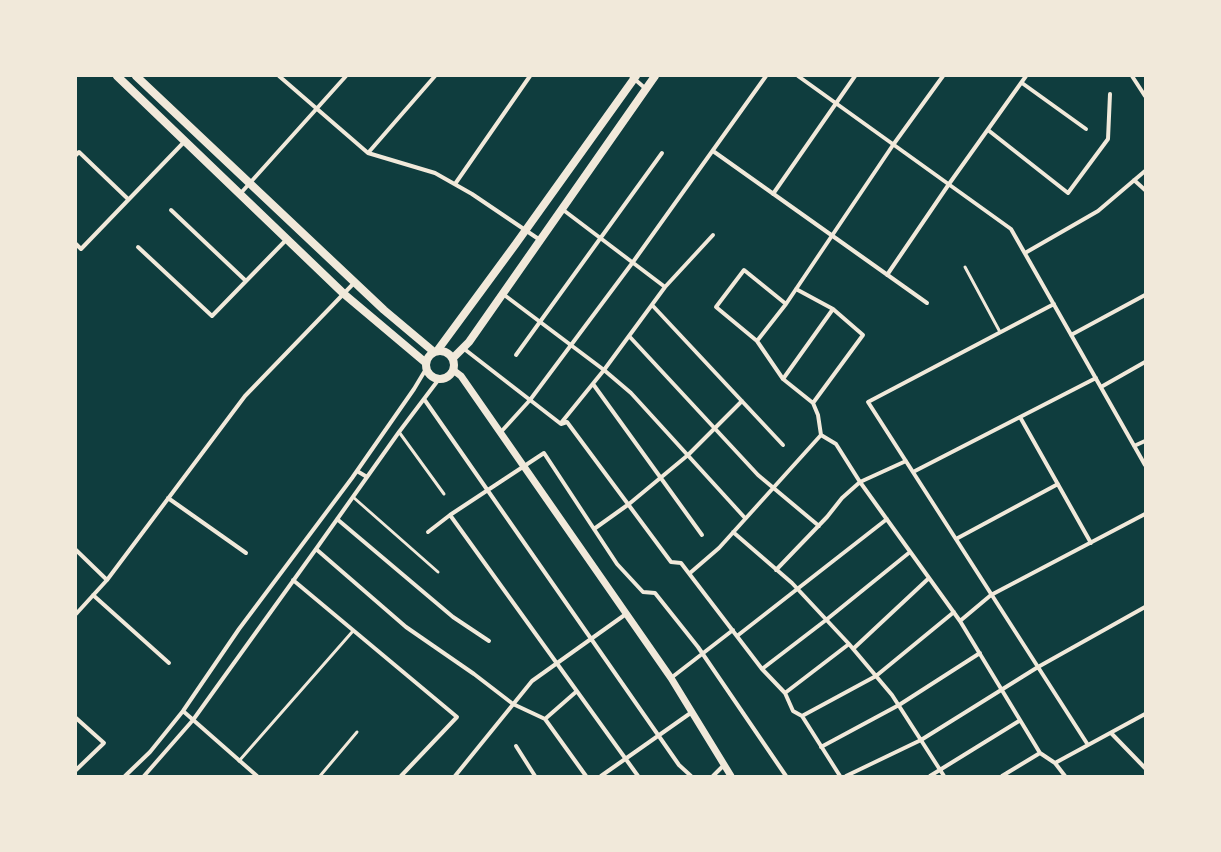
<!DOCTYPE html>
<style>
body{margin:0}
#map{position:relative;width:1221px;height:852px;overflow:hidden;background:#0f3d3e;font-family:Mulish,sans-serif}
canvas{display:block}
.frame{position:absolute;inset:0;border:77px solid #f1e9da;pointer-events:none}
</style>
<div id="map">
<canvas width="1221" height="852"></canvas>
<div class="frame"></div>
</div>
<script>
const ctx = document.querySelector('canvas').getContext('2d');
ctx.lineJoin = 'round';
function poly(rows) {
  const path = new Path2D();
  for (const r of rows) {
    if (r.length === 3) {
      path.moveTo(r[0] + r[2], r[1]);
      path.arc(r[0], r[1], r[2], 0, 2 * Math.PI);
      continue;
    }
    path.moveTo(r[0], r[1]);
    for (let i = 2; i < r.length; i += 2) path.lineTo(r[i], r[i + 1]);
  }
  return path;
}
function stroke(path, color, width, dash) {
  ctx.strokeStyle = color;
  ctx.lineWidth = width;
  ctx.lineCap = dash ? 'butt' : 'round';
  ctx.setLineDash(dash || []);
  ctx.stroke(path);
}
stroke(poly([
 [965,267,1000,332],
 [399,432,444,494],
 [353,497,438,572],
 [239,761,353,631],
 [320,776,357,732]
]), '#f1e9da', 3);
stroke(poly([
 [279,76,368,153,435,173,472,194,540,240],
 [631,76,646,89],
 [798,76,1011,229,1145,465],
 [1132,76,1145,96],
 [1022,83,1086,129],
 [988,130,1068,193,1108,139,1110,94],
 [713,151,927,303],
 [368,153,435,76],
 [76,155,79,152,128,199],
 [1134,180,1145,190],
 [455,184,530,76],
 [240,194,346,76],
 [773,194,855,76],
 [562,209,665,287],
 [171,210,246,281],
 [76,244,81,249,185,141],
 [138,247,212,316,287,239],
 [1025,253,1098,211,1145,171],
 [887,275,949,184,1026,76],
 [796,289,833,309,863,335,813,403],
 [503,294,604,370,631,393,745,518],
 [786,304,744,270,716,307,757,341,783,379,813,403,818,415,821,435],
 [1054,304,868,402,1088,745],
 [652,305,783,445],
 [1071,335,1145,295],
 [629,336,758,475,819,526],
 [757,341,786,304,893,145,943,76],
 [463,348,561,424,567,422,671,562,681,563,762,669,785,693,793,711,802,716,840,776],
 [516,355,662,153],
 [783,379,833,309],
 [593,384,702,535],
 [1101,387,1145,362],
 [424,399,679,765,691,776],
 [1020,417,1091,543],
 [561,423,604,370,665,287,713,235],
 [500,433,530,400,633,262,766,76],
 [1134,446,1145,441],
 [357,471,367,477],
 [913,472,1096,378],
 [168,498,246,553],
 [450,515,544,453,617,564,643,592,655,593,698,647,786,776],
 [337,519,453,617,489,641],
 [594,529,629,504,688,455,742,401],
 [428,532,450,515,638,776],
 [733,532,792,583,849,644,892,695,944,776],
 [956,539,1058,484],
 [316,549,406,627,474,674,513,704,545,719,586,776],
 [76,550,107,580],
 [776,570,827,517,842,498,860,482,906,461],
 [690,573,719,548,821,435,836,444,860,482,960,621,991,595,1145,514],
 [293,580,457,717,401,776],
 [93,595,169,663],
 [76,614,107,580,245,396,355,282],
 [960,621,1040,753,1055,763,1065,776],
 [737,636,887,519],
 [853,649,929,578],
 [762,669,826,620,910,552],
 [671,678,733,630],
 [785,693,849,644],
 [183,711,257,776],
 [802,716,876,676,954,612],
 [76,718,104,743,76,770],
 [545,719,577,691],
 [1111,733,1145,768],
 [516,746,535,776],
 [821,747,899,705,980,653],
 [1055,763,1145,714],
 [125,776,150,752,183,711,239,629,352,478,414,389,426,369],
 [144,776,193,720,316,549,399,432,439,379],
 [455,776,532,681,626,614],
 [601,776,692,712],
 [713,776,724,765],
 [846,776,921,740,1038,667,1145,607],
 [930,776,1019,721],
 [1002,776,1040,753]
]), '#f1e9da', 4);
stroke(poly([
 [453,370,461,376,671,678,731,776]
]), '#f1e9da', 7);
stroke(poly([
 [117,76,344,294,426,363],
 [136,76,384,310,434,352],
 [440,365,14],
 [437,351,515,245,636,76],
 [453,358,469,342,655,76]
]), '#f1e9da', 8);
</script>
